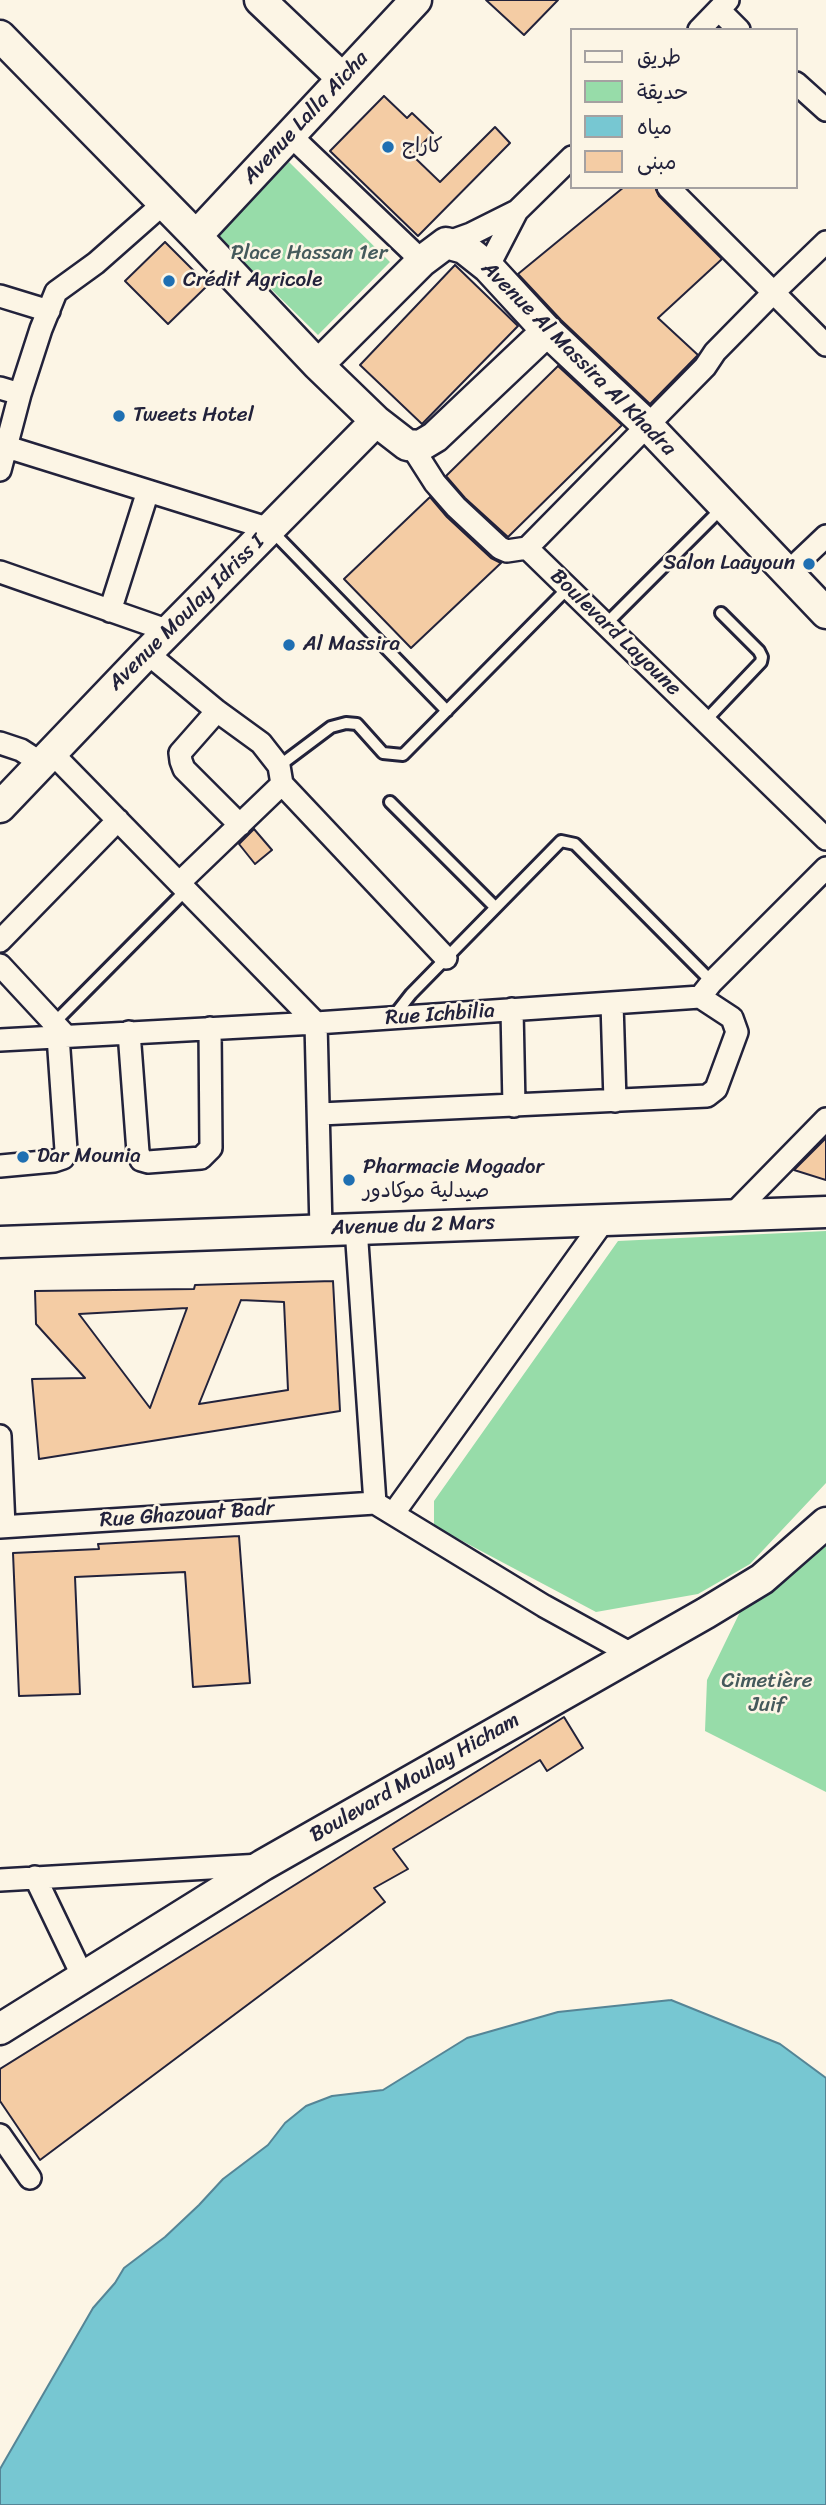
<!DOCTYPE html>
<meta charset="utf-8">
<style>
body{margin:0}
#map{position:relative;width:826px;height:2505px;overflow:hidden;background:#fcf5e5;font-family:Sriracha,"Playpen Sans Arabic",sans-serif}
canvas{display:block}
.legend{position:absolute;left:570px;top:28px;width:228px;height:161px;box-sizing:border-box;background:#fcf5e5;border:2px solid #a5a1a1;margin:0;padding:9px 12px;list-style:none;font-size:21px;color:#22223b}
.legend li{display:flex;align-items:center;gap:14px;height:35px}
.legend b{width:35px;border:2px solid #a5a1a1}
</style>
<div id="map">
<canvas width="826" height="2505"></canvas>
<ul class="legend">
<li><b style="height:9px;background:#fcf5e5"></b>طريق</li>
<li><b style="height:19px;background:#97dca9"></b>حديقة</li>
<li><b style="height:19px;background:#77c7d2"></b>مياه</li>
<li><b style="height:19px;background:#f4cca4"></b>مبنى</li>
</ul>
</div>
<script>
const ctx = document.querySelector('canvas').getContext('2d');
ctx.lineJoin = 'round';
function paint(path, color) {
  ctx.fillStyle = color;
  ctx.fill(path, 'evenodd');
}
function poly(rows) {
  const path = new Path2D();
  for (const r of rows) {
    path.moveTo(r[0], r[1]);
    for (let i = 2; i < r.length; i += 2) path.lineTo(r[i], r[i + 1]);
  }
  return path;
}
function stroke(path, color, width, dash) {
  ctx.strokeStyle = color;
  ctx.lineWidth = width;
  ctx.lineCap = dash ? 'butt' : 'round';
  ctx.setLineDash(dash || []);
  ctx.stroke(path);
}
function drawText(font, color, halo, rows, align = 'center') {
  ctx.font = font + ' Sriracha,"Playpen Sans Arabic",sans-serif';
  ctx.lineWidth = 5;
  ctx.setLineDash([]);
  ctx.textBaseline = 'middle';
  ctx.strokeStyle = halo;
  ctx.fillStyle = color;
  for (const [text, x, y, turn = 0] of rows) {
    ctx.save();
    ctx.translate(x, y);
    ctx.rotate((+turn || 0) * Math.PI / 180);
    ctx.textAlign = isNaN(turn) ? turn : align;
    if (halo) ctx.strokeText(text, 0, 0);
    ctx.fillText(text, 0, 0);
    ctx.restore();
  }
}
paint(poly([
 [289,162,390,262,318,335,216,235],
 [826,1231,826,1483,750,1564,698,1594,596,1612,434,1526,434,1501,618,1241],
 [826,1544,826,1792,705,1731,707,1680,740,1612]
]), '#97dca9');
const water = poly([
 [671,2000,780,2044,826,2078,826,2505,0,2505,0,2469,93,2308,115,2283,124,2268,165,2237,199,2205,223,2179,268,2145,285,2123,306,2106,332,2096,383,2090,467,2038,558,2012,671,2000]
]);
paint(water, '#77c7d2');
stroke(water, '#558596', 2);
const building = poly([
 [486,0,558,0,524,35,486,0],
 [384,96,407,118,412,113,433,133,412,155,440,182,495,127,510,143,418,236,330,151,384,96],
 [624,187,655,187,659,196,722,259,658,318,698,355,650,404,561,320,518,274,624,187],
 [165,242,208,285,168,324,125,281,165,242],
 [455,265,518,326,422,424,360,365,455,265],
 [558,366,622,425,508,537,465,498,446,476,558,366],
 [430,497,447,517,491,558,501,563,411,648,344,579,430,497],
 [254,829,272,850,255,864,239,844,254,829],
 [826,1138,826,1180,794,1170,826,1138],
 [333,1281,340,1411,39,1459,32,1379,85,1378,36,1324,35,1291,194,1289,195,1285,333,1281],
 [241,1300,284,1302,288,1390,199,1404,241,1300],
 [187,1308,150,1408,79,1314,187,1308],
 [239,1536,250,1683,193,1687,185,1572,75,1577,80,1694,19,1696,13,1553,99,1549,98,1544,239,1536],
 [564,1717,583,1748,547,1771,540,1760,393,1849,408,1869,374,1888,385,1902,40,2160,0,2101,0,2069,564,1717]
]);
paint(building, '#f4cca4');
stroke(building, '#22223b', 2);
const lane = poly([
 [271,530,447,711],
 [606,624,722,508],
 [705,721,761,662,762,657,759,651,721,613],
 [279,766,331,727,346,723,357,724,383,753,403,755,568,588],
 [390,802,495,907],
 [393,1017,411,994,561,841,575,844,712,982],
 [54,1023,186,890]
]);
const street = poly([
 [719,10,739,30],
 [699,30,728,0],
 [796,83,826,110],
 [290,135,422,261],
 [668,187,826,345],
 [826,242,773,293,715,352,705,367,527,548,826,839],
 [446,243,471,234,517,211,572,157],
 [488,267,517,211],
 [0,296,49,311],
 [0,388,20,394],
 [7,447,270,529],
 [412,447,435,483,456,507,500,548,507,551,527,548],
 [0,470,20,394,41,329,56,292,96,263,164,203],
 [0,572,169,631],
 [787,573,826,536],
 [110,611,148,491],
 [147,653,217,711,261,743,279,766,282,784],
 [217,711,180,753,181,761,184,769,240,825],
 [0,743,21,750,41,763],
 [51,752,316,1023,321,1229],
 [179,883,282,784,446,958],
 [0,941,118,820],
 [0,965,65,1035],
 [612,1003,615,1101],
 [512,1009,514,1106],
 [129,1032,138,1152,141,1160,148,1162,201,1158,211,1148,210,1028],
 [0,1040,316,1023,700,997,712,982,826,868],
 [320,1114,707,1096,716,1089,737,1032,732,1018,700,997],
 [0,1166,54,1161,63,1158,66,1150,58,1036],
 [733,1214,826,1119],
 [356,1228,375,1503,544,1606,633,1655],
 [0,1436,4,1526],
 [393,1514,605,1219],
 [0,1527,375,1503],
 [35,1877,83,1977],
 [0,1880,261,1865],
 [0,2135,30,2178]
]);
const secondary = poly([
 [260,0,342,78],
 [0,36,196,236,318,365,376,421,407,445,420,446,435,437,547,331],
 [196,236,416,0],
 [318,365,422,261,446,243,464,248,488,267,547,331,648,426,826,613],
 [0,807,147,653,376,421],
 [0,1242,826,1212],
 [0,2029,263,1865,706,1613,762,1579,826,1523]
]);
stroke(lane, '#22223b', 16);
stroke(street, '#22223b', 26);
stroke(secondary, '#22223b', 35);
stroke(lane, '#fcf5e5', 10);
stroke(street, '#fcf5e5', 21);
stroke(secondary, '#fcf5e5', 30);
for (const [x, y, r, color] of [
 [388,147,7,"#1f6fb2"],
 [169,281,7,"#1f6fb2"],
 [119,416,7,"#1f6fb2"],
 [809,564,7,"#1f6fb2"],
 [289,645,7,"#1f6fb2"],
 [23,1157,7,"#1f6fb2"],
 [349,1180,7,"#1f6fb2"]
]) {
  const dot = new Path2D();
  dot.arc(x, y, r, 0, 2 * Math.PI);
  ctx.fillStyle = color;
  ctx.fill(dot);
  stroke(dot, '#fcf5e5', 2.5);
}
drawText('21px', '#22223b', '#fcf5e5', [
 ["Avenue Lalla Aicha",306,118,-47],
 ["Avenue Al Massira Al Khadra",578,359,45],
 ["Avenue Moulay Idriss I",187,613,-45],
 ["Boulevard Layoune",615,633,44],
 ["Rue Ichbilia",440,1015,-4],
 ["Avenue du 2 Mars",413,1226,-2],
 ["Rue Ghazouat Badr",187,1515,-4],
 ["Boulevard Moulay Hicham",415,1778,-30]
]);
drawText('21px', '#22223b', '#fcf5e5', [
 ["كاراج",402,147],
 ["Crédit Agricole",183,281],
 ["Tweets Hotel",133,416],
 ["Salon Laayoun",795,564,"right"],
 ["Al Massira",303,645],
 ["Dar Mounia",37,1157],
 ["Pharmacie Mogador",363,1168],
 ["صيدلية موكادور",363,1192]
], 'left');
drawText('21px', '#455a5c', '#fcf5e5', [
 ["Place Hassan 1er",309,254],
 ["Cimetière",767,1682],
 ["Juif",767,1706]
]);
</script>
